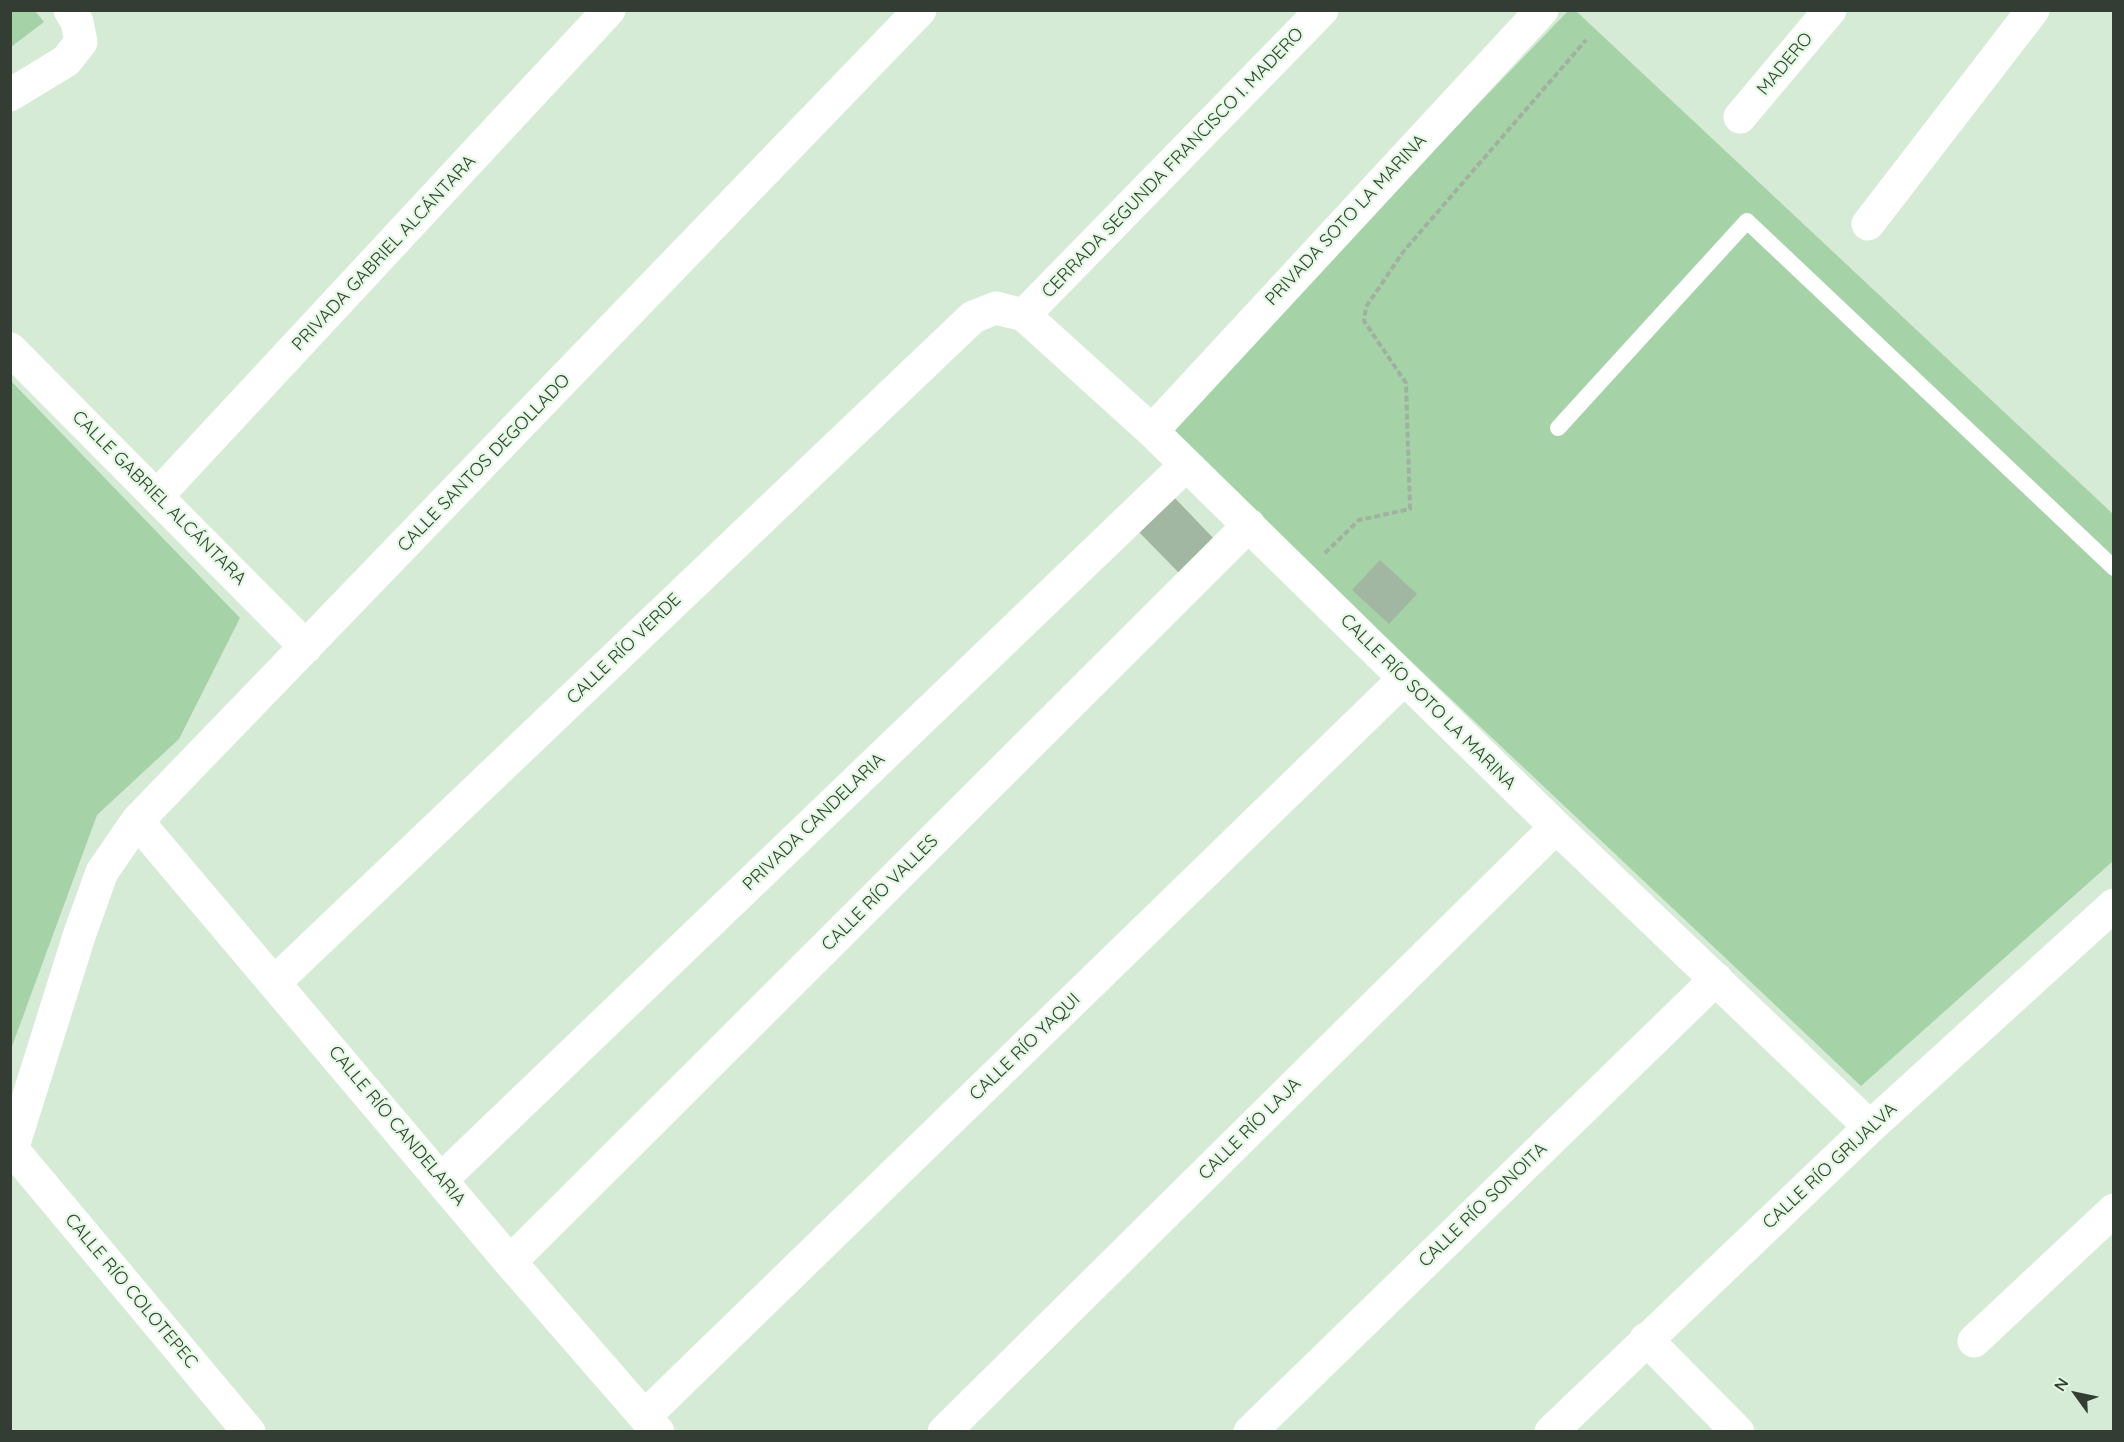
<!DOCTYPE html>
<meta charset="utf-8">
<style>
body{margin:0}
#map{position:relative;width:2124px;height:1442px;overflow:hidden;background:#d5ebd5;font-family:Quicksand,sans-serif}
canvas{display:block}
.frame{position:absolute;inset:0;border:12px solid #343d34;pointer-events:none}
.north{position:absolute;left:2046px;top:1364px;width:60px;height:60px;-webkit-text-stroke:4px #e2f9e2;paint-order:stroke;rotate:303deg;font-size:16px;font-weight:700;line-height:24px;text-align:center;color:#343d34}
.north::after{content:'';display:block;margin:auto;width:21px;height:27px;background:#343d34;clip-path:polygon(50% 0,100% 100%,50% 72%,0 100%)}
</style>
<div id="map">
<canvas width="2124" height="1442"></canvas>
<div class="frame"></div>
<div class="north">N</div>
</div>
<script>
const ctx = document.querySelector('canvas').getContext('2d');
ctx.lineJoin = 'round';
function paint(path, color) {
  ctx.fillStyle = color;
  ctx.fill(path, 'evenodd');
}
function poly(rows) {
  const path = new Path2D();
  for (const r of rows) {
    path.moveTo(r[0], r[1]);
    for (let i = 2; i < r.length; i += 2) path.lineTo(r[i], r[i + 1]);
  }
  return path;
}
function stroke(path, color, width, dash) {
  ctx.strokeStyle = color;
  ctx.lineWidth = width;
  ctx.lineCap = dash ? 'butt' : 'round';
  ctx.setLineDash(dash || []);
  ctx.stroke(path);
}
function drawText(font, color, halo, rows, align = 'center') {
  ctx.font = font + ' Quicksand,sans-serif';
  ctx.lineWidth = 4.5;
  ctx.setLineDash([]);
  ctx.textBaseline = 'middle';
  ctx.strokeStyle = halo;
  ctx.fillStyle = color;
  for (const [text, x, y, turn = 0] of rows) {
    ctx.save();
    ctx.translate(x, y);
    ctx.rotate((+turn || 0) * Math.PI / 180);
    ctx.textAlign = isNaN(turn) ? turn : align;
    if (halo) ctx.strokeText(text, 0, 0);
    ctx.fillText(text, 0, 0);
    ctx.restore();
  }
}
paint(poly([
 [11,10,35,11,44,22,11,47],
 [1568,11,1576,11,2113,514,2113,861,1861,1086,1165,429],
 [11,381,240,618,179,739,97,815,11,1049]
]), '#a6d2a7');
paint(poly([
 [1171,494,1217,542,1182,576,1136,529],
 [1380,560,1417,594,1389,624,1352,590]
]), '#a1b7a1');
stroke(poly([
 [1325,553,1359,520,1410,509,1406,383,1364,321,1366,307,1403,252,1586,40]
]), '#a0b1a0', 4, [6, 3]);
stroke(poly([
 [1558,428,1747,221,2114,568]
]), '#fff', 16);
stroke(poly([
 [1740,117,1830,10],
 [1868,224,2033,10],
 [1024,315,1322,10],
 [1152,431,1542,10],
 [158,495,609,10],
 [275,982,973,317,996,308,1024,315,1152,431,1556,827,1870,1127],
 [13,1150,249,1432],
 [442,1179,1186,465],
 [510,1262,1249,525],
 [1646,1339,1738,1432],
 [1974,1341,2114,1210],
 [645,1416,1404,679],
 [944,1432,1556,827],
 [1250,1432,1716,979],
 [1551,1432,1870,1127,2114,905]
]), '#fff', 33);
stroke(poly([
 [10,95,66,61,81,42,77,22,70,10],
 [10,349,306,647],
 [137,821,510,1262,658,1432],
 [10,1156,79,936,102,872,137,821,920,10]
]), '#fff', 33);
drawText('18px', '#343d34', '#e2f9e2', [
 ["MADERO",1785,64,-50],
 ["CERRADA SEGUNDA FRANCISCO I. MADERO",1173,163,-46],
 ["PRIVADA SOTO LA MARINA",1346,220,-47],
 ["PRIVADA GABRIEL ALCÁNTARA",384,253,-47],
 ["CALLE SANTOS DEGOLLADO",484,463,-46],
 ["CALLE GABRIEL ALCÁNTARA",159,498,45],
 ["CALLE RÍO VERDE",624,649,-44],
 ["CALLE RÍO SOTO LA MARINA",1428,702,45],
 ["PRIVADA CANDELARIA",814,822,-44],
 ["CALLE RÍO VALLES",880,893,-45],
 ["CALLE RÍO YAQUI",1025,1047,-44],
 ["CALLE RÍO CANDELARIA",397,1126,50],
 ["CALLE RÍO LAJA",1250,1129,-45],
 ["CALLE RÍO GRIJALVA",1830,1166,-43],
 ["CALLE RÍO SONOITA",1483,1205,-44],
 ["CALLE RÍO COLOTEPEC",131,1291,50]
]);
</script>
